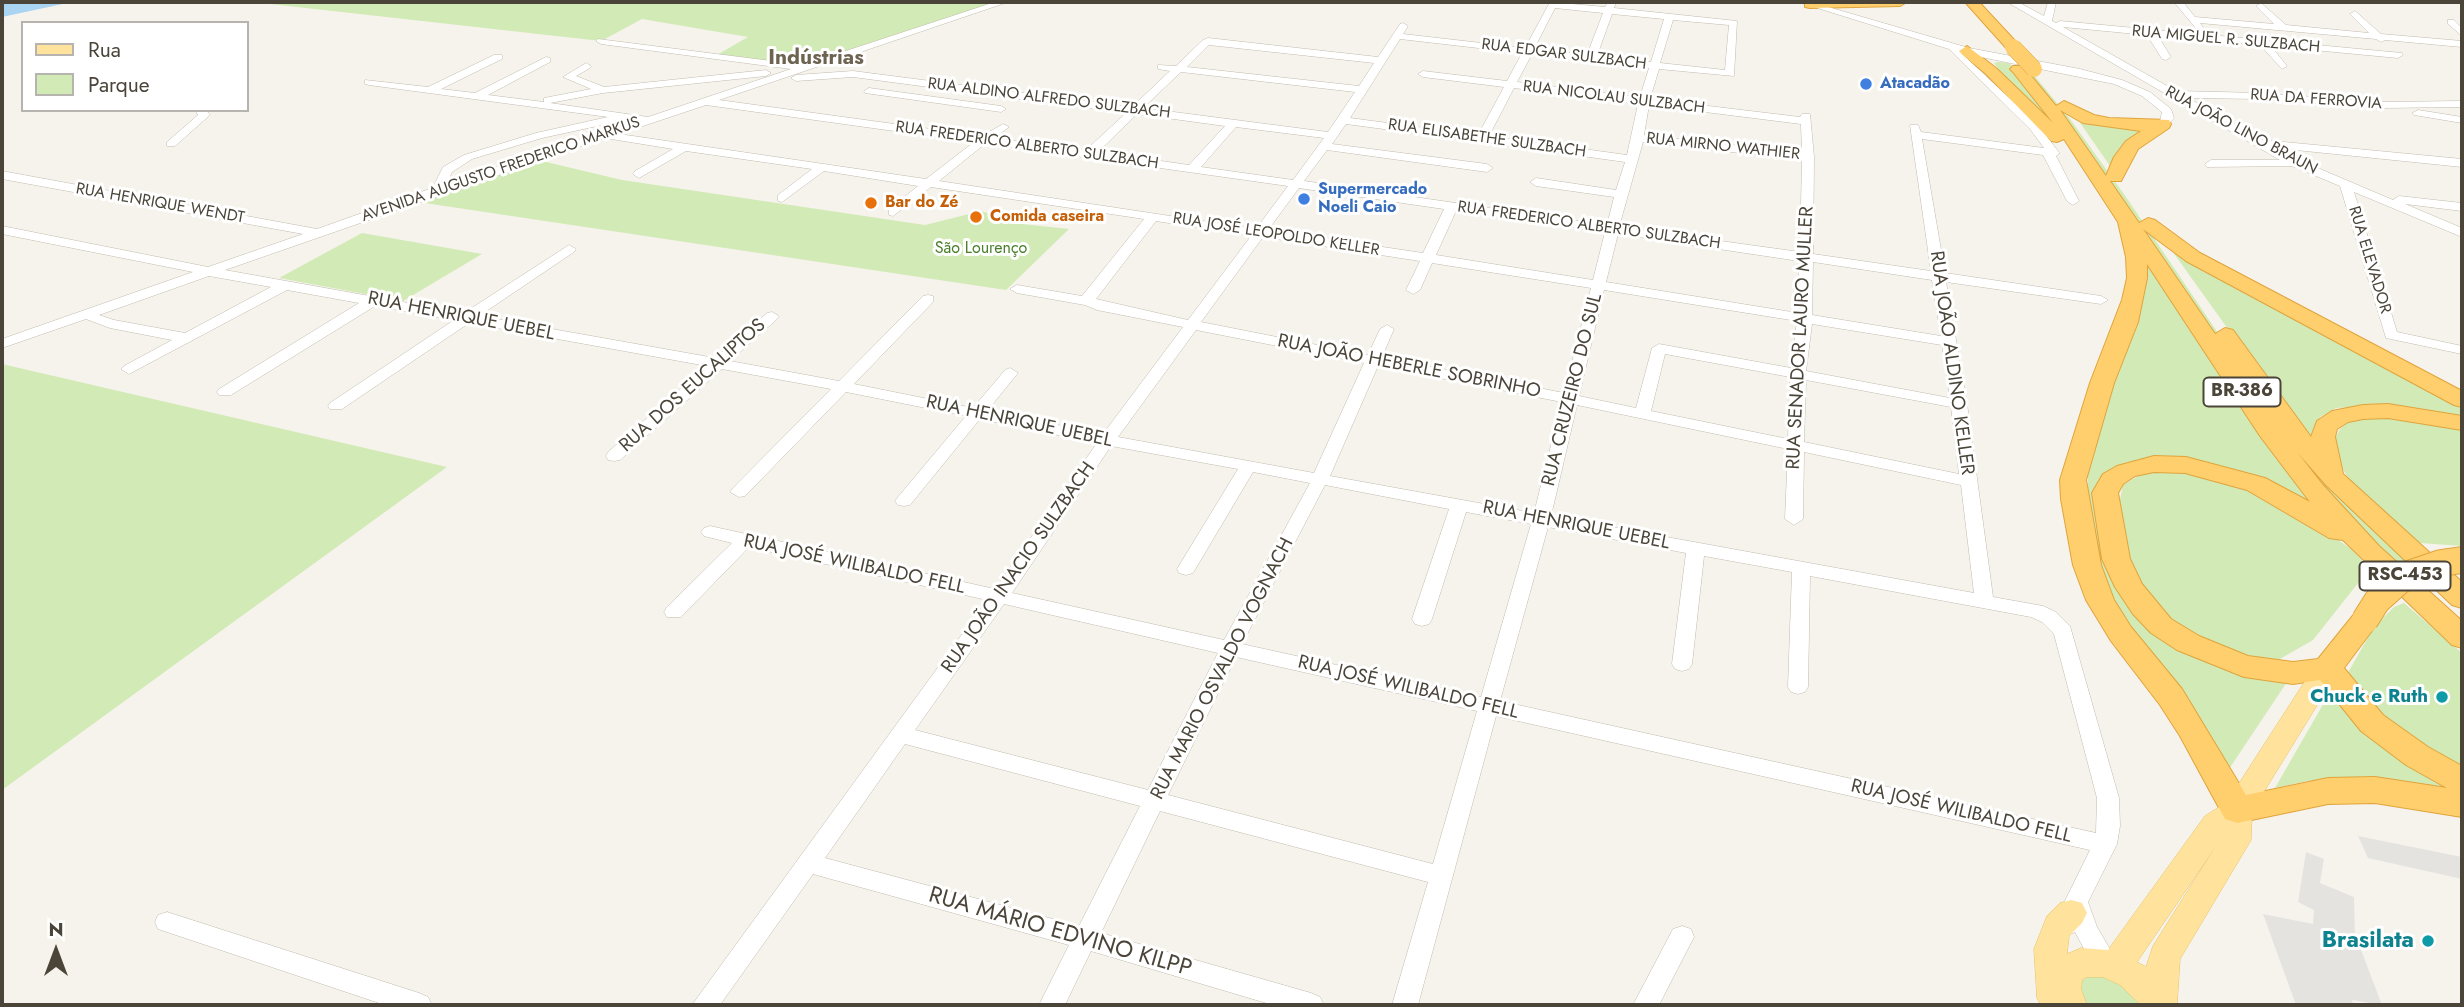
<!DOCTYPE html>
<meta charset="utf-8">
<style>
body{margin:0}
#map{position:relative;width:2464px;height:1007px;overflow:hidden;background:#f6f3ec;font-family:Jost,sans-serif}
canvas{display:block}
.frame{position:absolute;inset:0;border:4px solid #4b4439;pointer-events:none}
.legend{position:absolute;left:21px;top:21px;width:228px;height:91px;box-sizing:border-box;background:#fff;border:2px solid #b7b4b0;margin:0;padding:9px 12px;list-style:none;font-size:21px;color:#4b4439}
.legend li{display:flex;align-items:center;gap:14px;height:35px}
.legend b{width:35px;border:2px solid #b7b4b0}
.north{position:absolute;left:21px;top:916px;width:70px;height:70px;-webkit-text-stroke:5px #fff;paint-order:stroke;rotate:0deg;font-size:19px;font-weight:700;line-height:28px;text-align:center;color:#4b4439}
.north::after{content:'';display:block;margin:auto;width:24px;height:32px;background:#4b4439;clip-path:polygon(50% 0,100% 100%,50% 72%,0 100%)}
</style>
<div id="map">
<canvas width="2464" height="1007"></canvas>
<div class="frame"></div>
<ul class="legend">
<li><b style="height:9px;background:#ffe39c"></b>Rua</li>
<li><b style="height:19px;background:#d2eab5"></b>Parque</li>
</ul>
<div class="north">N</div>
</div>
<script>
const ctx = document.querySelector('canvas').getContext('2d');
ctx.lineJoin = 'round';
function paint(path, color) {
  ctx.fillStyle = color;
  ctx.fill(path, 'evenodd');
}
function poly(rows) {
  const path = new Path2D();
  for (const r of rows) {
    path.moveTo(r[0], r[1]);
    for (let i = 2; i < r.length; i += 2) path.lineTo(r[i], r[i + 1]);
  }
  return path;
}
function stroke(path, color, width, dash) {
  ctx.strokeStyle = color;
  ctx.lineWidth = width;
  ctx.lineCap = dash ? 'butt' : 'round';
  ctx.setLineDash(dash || []);
  ctx.stroke(path);
}
function drawText(font, color, halo, rows, align = 'center') {
  ctx.font = font + ' Jost,sans-serif';
  ctx.lineWidth = 6;
  ctx.setLineDash([]);
  ctx.textBaseline = 'middle';
  ctx.strokeStyle = halo;
  ctx.fillStyle = color;
  for (const [text, x, y, turn = 0] of rows) {
    ctx.save();
    ctx.translate(x, y);
    ctx.rotate((+turn || 0) * Math.PI / 180);
    ctx.textAlign = isNaN(turn) ? turn : align;
    if (halo) ctx.strokeText(text, 0, 0);
    ctx.fillText(text, 0, 0);
    ctx.restore();
  }
}
paint(poly([
 [252,2,1003,2,805,68,715,56,748,37,642,19,601,41],
 [1998,62,2009,63,2018,72,2067,139,2000,71,1994,63],
 [2024,69,2029,69,2070,119,2126,197,2220,336,2411,560,2389,564,2323,493],
 [2074,114,2150,129,2110,166],
 [542,161,622,180,925,225,981,211,1022,224,1069,229,1006,290,418,202],
 [362,233,482,254,403,301,279,278],
 [2170,248,2462,402,2462,418,2384,405,2336,408,2320,417,2315,428,2313,448],
 [2144,255,2336,523,2206,466,2104,478,2139,616,2287,682,2227,772,2106,599,2088,496,2088,471,2106,406,2139,313],
 [2,364,447,467,2,790],
 [2367,416,2437,421,2462,426,2462,546,2420,543,2402,533,2355,491,2338,460,2334,441,2340,429,2351,420],
 [2158,470,2228,478,2293,508,2351,549,2367,565,2366,573,2313,640,2280,659,2268,662,2256,661,2174,630,2127,563,2119,504,2123,485,2143,473],
 [2404,603,2462,653,2462,775,2398,737,2346,676,2374,627,2394,607],
 [2333,687,2446,779,2462,786,2462,799,2434,792,2337,779,2307,781,2275,788],
 [2098,967,2148,1004,2148,1005,2084,1005,2077,995,2075,978]
]), '#d2eab5');
paint(poly([
 [2358,836,2462,857,2462,879,2368,858],
 [2306,852,2324,859,2320,883,2354,897,2355,934,2382,1005,2352,1000,2353,1005,2296,1005,2263,914,2313,924,2314,910,2298,902]
]), '#e5e3e0');
paint(poly([
 [2,2,72,2,2,17]
]), '#a9d4f2');
const minor = poly([
 [995,2,1008,2,719,100,982,136,1003,124,1009,127,994,138,1086,150,1126,113,853,77,796,81,791,78,796,75,853,71,1132,107,1170,71,1158,69,1158,65,1176,66,1203,40,1208,38,1378,57,1400,24,1403,23,1408,26,1403,34,1525,48,1550,2,1605,7,1608,2,1616,2,1614,8,1737,21,1734,76,1659,69,1650,99,1800,117,1802,114,1810,114,1814,157,1813,254,1931,271,1910,125,1918,125,1921,132,2044,148,2030,129,1949,49,1798,2,1811,2,1969,48,2080,69,2122,80,2150,92,2171,109,2174,118,2167,126,2159,126,2162,112,2142,96,2114,84,1961,53,2038,125,2058,151,2060,153,2056,156,2079,201,2073,205,2067,201,2043,155,1922,139,1945,273,2101,296,2108,300,2101,304,1946,282,1967,404,1993,597,2043,606,2056,612,2070,626,2119,798,2120,826,2117,844,2088,902,2097,927,2118,963,2114,971,2105,974,2096,971,2075,932,2069,935,2060,931,2057,924,2059,913,2090,850,1496,716,1418,1005,1392,1005,1428,882,1160,811,1101,933,1311,993,1320,997,1324,1005,1273,1005,1091,951,1065,1005,1039,1005,1069,945,813,874,720,1005,692,1005,987,600,749,547,681,617,667,617,664,612,667,607,732,543,704,536,701,532,704,528,710,526,995,589,1097,443,980,419,910,505,904,506,898,505,895,501,898,497,966,416,846,392,745,496,739,497,730,492,733,488,831,389,722,369,620,460,614,461,608,460,606,456,608,452,707,366,469,323,342,409,330,409,328,406,330,403,454,320,375,306,231,395,219,395,217,392,219,389,359,303,287,290,129,374,121,369,124,366,172,340,110,328,86,319,2,348,2,339,193,272,2,234,2,226,208,267,303,234,2,179,2,171,317,229,435,187,434,185,443,167,464,155,536,133,608,117,369,85,365,84,365,80,428,87,494,55,502,55,502,59,441,89,475,93,546,57,550,58,550,62,488,95,544,102,544,98,591,89,563,77,586,63,591,66,590,68,576,76,604,87,766,70,771,73,766,76,603,93,550,103,648,117,791,69,601,44,596,41,598,39,803,65,995,2],
 [1555,8,1603,13,1587,55,1534,49,1555,8],
 [1612,14,1664,19,1651,62,1597,56,1612,14],
 [1673,20,1729,25,1725,70,1660,63,1673,20],
 [1400,39,1522,53,1507,81,1423,71,1418,74,1423,77,1504,87,1478,135,1350,118,1400,39],
 [1209,45,1374,63,1359,86,1187,67,1209,45],
 [1532,54,1649,68,1640,97,1517,82,1532,54],
 [1181,72,1355,92,1328,132,1143,108,1181,72],
 [1514,88,1638,104,1627,155,1489,136,1514,88],
 [706,105,974,142,926,179,619,134,706,105],
 [1649,105,1801,124,1802,153,1644,135,1649,105],
 [1137,114,1225,126,1189,165,1098,152,1137,114],
 [617,119,635,121,447,183,452,172,472,159,542,138,616,122,617,119],
 [1346,124,1482,142,1625,162,1616,190,1536,178,1530,182,1536,186,1614,197,1607,225,1304,181,1327,150,1487,172,1493,168,1487,164,1332,144,1346,124],
 [1236,127,1324,138,1293,180,1201,167,1236,127],
 [605,138,673,149,635,171,633,174,639,178,686,151,812,169,778,195,778,201,782,202,824,171,918,186,889,209,889,215,893,216,931,187,1144,219,1082,296,1017,285,1010,289,1017,293,1085,305,1097,310,1183,327,1103,434,987,411,1018,373,1010,368,1005,370,973,408,854,384,933,302,933,296,928,295,923,296,839,381,730,361,777,319,779,316,772,312,767,313,715,358,479,316,574,252,576,249,569,245,464,313,225,270,605,138],
 [1643,142,1802,160,1800,252,1619,227,1643,142],
 [986,143,1089,158,1288,186,1256,229,939,181,986,143],
 [1299,188,1444,209,1423,253,1268,230,1299,188],
 [1456,211,1605,232,1593,280,1436,255,1456,211],
 [1156,221,1251,236,1188,320,1096,299,1156,221],
 [1618,234,1799,261,1798,313,1606,282,1618,234],
 [1263,237,1420,261,1406,290,1413,294,1420,290,1432,263,1591,288,1564,393,1382,357,1394,329,1387,325,1380,329,1368,355,1201,322,1263,237],
 [1813,262,1932,280,1941,336,1812,315,1813,262],
 [209,276,271,287,185,333,114,320,99,315,209,276],
 [1604,290,1797,321,1791,368,1659,344,1652,348,1636,408,1579,396,1604,290],
 [1812,324,1942,345,1950,398,1806,371,1812,324],
 [1196,330,1364,363,1314,473,1118,437,1196,330],
 [1665,354,1790,377,1788,439,1651,411,1665,354],
 [1378,366,1562,402,1534,513,1330,476,1378,366],
 [1806,380,1951,407,1959,474,1804,442,1806,380],
 [1577,405,1788,449,1785,519,1794,525,1803,519,1804,452,1961,485,1974,593,1551,516,1577,405],
 [1111,446,1238,469,1177,569,1179,573,1186,575,1193,573,1253,472,1310,483,1224,640,1012,593,1111,446],
 [1325,485,1449,509,1412,619,1415,624,1422,626,1429,624,1432,619,1466,512,1531,524,1481,697,1242,644,1325,485],
 [1548,527,1686,553,1672,664,1675,669,1682,671,1689,669,1692,664,1704,556,1792,572,1788,687,1791,692,1798,694,1805,692,1808,687,1810,576,2031,617,2042,622,2054,634,2097,798,2096,833,1500,701,1548,527],
 [1004,604,1218,653,1148,790,915,730,1004,604],
 [1236,657,1477,711,1433,864,1168,795,1236,657],
 [905,744,1140,806,1079,926,825,858,905,744],
 [2007,2,2018,2,2044,16,2048,2,2056,2,2052,21,2056,23,2060,21,2402,53,2403,55,2398,58,2271,46,2287,66,2282,69,2260,45,2158,36,2171,57,2166,60,2162,59,2147,35,2063,27,2176,91,2261,93,2381,102,2462,101,2462,107,2381,108,2261,99,2188,98,2263,140,2462,159,2462,167,2276,148,2299,160,2393,200,2399,196,2462,203,2462,211,2405,204,2462,228,2462,237,2354,192,2397,332,2462,346,2462,354,2386,338,2340,186,2292,166,2207,167,2205,164,2211,160,2280,160,2007,2],
 [2174,2,2183,2,2195,17,2274,24,2256,6,2261,3,2286,25,2369,33,2350,14,2355,11,2381,34,2462,41,2462,47,2385,40,2381,42,2376,39,2200,23,2204,29,2199,32,2174,2],
 [2448,20,2454,20,2462,28,2462,36,2448,24,2448,20],
 [869,88,1001,106,1006,109,1001,112,865,93,864,91,869,88],
 [195,110,206,110,210,115,175,146,167,146,167,142,198,115,195,110],
 [2418,110,2462,117,2462,123,2414,115,2412,113,2418,110],
 [167,912,419,993,428,997,432,1005,385,1005,158,929,155,922,158,915,167,912],
 [1682,926,1691,929,1694,937,1659,1005,1633,1005,1673,929,1682,926]
]);
const major = poly([
 [2327,659,2336,661,2340,668,2252,811,2251,840,2180,959,2177,1005,2141,1005,2120,985,2103,977,2087,977,2082,980,2081,989,2087,1005,2041,1005,2037,998,2034,949,2047,916,2060,903,2071,900,2082,903,2087,913,2082,923,2069,936,2067,954,2081,948,2108,950,2205,816,2227,802,2318,661,2327,659],
 [2216,846,2153,946,2146,967,2137,962,2216,846]
]);
const highway = poly([
 [1805,2,1907,2,1900,6,1810,8,1805,7,1805,2],
 [1965,2,1979,2,2018,44,2020,47,2018,50,2008,50,1965,2],
 [1967,46,1996,68,2053,123,2013,72,2010,69,2013,66,2023,66,2056,106,2064,101,2094,115,2109,118,2169,120,2171,124,2169,128,2138,149,2121,181,2110,181,2139,223,2148,218,2155,220,2200,253,2462,391,2462,407,2454,405,2186,261,2143,229,2215,334,2225,328,2233,330,2311,437,2317,421,2332,411,2363,405,2388,404,2462,416,2462,430,2388,418,2363,419,2348,422,2337,429,2335,437,2343,474,2462,582,2462,608,2452,605,2326,485,2297,452,2322,484,2379,546,2462,621,2462,648,2452,645,2343,540,2329,538,2247,490,2185,473,2154,472,2135,476,2123,484,2118,493,2130,559,2142,584,2171,619,2199,636,2248,656,2293,662,2318,659,2355,613,2365,610,2375,613,2380,620,2344,668,2383,715,2428,747,2462,766,2462,817,2375,803,2328,804,2237,823,2225,819,2180,736,2160,705,2111,641,2086,600,2073,565,2061,499,2060,480,2090,383,2122,300,2127,278,2126,257,2118,222,2064,139,2057,142,2051,141,1986,74,1962,54,1959,51,1967,46],
 [2060,110,2083,123,2141,131,2126,141,2114,157,2106,176,2060,110],
 [2147,264,2260,436,2310,502,2265,478,2186,457,2154,456,2117,466,2103,474,2092,493,2102,559,2115,587,2133,614,2151,633,2177,650,2244,677,2293,684,2320,680,2361,731,2406,765,2447,788,2375,777,2328,778,2246,795,2182,689,2131,627,2114,600,2101,565,2086,480,2114,383,2138,322,2147,278,2147,264]
]);
stroke(minor, '#c2bbae', 1);
stroke(major, '#e6c16a', 1);
stroke(highway, '#e0a43c', 2);
paint(minor, '#fff');
paint(major, '#ffe39c');
paint(highway, '#ffcf6e');
const highwayBridgeFar1 = poly([
 [2013,47,2034,69]
]);
const highwayBridge = poly([
 [2365,620,2377,601,2406,575,2441,563,2462,560]
]);
stroke(highwayBridgeFar1, '#e0a43c', 17, []);
stroke(highwayBridge, '#e0a43c', 28, []);
stroke(highwayBridgeFar1, '#ffcf6e', 16);
stroke(highwayBridge, '#ffcf6e', 26);
for (const [x, y, r, color] of [
 [1866,84,7,"#3f7fe0"],
 [1304,199,7,"#3f7fe0"],
 [871,203,7,"#e8710a"],
 [976,217,7,"#e8710a"],
 [2442,697,7,"#0f9aa8"],
 [2428,941,7,"#0f9aa8"]
]) {
  const dot = new Path2D();
  dot.arc(x, y, r, 0, 2 * Math.PI);
  ctx.fillStyle = color;
  ctx.fill(dot);
  stroke(dot, '#fff', 2.5);
}
drawText('16px', '#4b4439', '#fff', [
 ["RUA MIGUEL R. SULZBACH",2226,40,5],
 ["RUA EDGAR SULZBACH",1564,55,7],
 ["RUA NICOLAU SULZBACH",1614,98,7],
 ["RUA ALDINO ALFREDO SULZBACH",1049,99,7],
 ["RUA DA FERROVIA",2316,100,4],
 ["RUA JOÃO LINO BRAUN",2241,131,28],
 ["RUA ELISABETHE SULZBACH",1487,139,8],
 ["RUA FREDERICO ALBERTO SULZBACH",1027,146,8],
 ["RUA MIRNO WATHIER",1723,147,6],
 ["AVENIDA AUGUSTO FREDERICO MARKUS",501,170,-19],
 ["RUA HENRIQUE WENDT",160,204,10],
 ["RUA FREDERICO ALBERTO SULZBACH",1589,226,8],
 ["RUA JOSÉ LEOPOLDO KELLER",1276,235,9],
 ["RUA ELEVADOR",2369,260,73]
]);
drawText('bold 16px', '#366cbe', '#fff', [
 ["Atacadão",1880,84],
 ["Supermercado",1318,190],
 ["Noeli Caio",1318,208]
], 'left');
drawText('bold 16px', '#c56008', '#fff', [
 ["Bar do Zé",885,203],
 ["Comida caseira",990,217]
], 'left');
drawText('16px', '#4a7f2a', '#fff', [
 ["São Lourenço",981,249]
]);
for (const [x, y, w] of [
 [2242,392,77],
 [2405,576,91]
]) {
  const box = new Path2D();
  box.roundRect(x - w / 2, y - 14.5, w, 29, 5);
  ctx.fillStyle = '#fff';
  ctx.fill(box);
  stroke(box, '#4b4439', 2);
}
drawText('bold 18px', '#4b4439', null, [
 ["BR-386",2242,392],
 ["RSC-453",2405,576]
]);
drawText('19px', '#4b4439', '#fff', [
 ["RUA HENRIQUE UEBEL",461,317,11],
 ["RUA SENADOR LAURO MULLER",1801,338,-87],
 ["RUA JOÃO ALDINO KELLER",1951,363,82],
 ["RUA JOÃO HEBERLE SOBRINHO",1409,367,11],
 ["RUA DOS EUCALIPTOS",693,386,-42],
 ["RUA CRUZEIRO DO SUL",1573,390,-76],
 ["RUA HENRIQUE UEBEL",1019,422,12],
 ["RUA HENRIQUE UEBEL",1576,526,11],
 ["RUA JOSÉ WILIBALDO FELL",854,565,12],
 ["RUA JOÃO INACIO SULZBACH",1019,568,-55],
 ["RUA MARIO OSVALDO VOGNACH",1223,669,-63],
 ["RUA JOSÉ WILIBALDO FELL",1408,688,13],
 ["RUA JOSÉ WILIBALDO FELL",1961,812,13]
]);
drawText('bold 19px', '#0d838f', '#fff', [
 ["Chuck e Ruth",2428,697]
], 'right');
drawText('bold 21px', '#6e6250', '#fff', [
 ["Indústrias",816,59]
]);
drawText('23px', '#4b4439', '#fff', [
 ["RUA MÁRIO EDVINO KILPP",1060,933,16]
]);
drawText('bold 23px', '#0d838f', '#fff', [
 ["Brasilata",2414,941]
], 'right');
</script>
